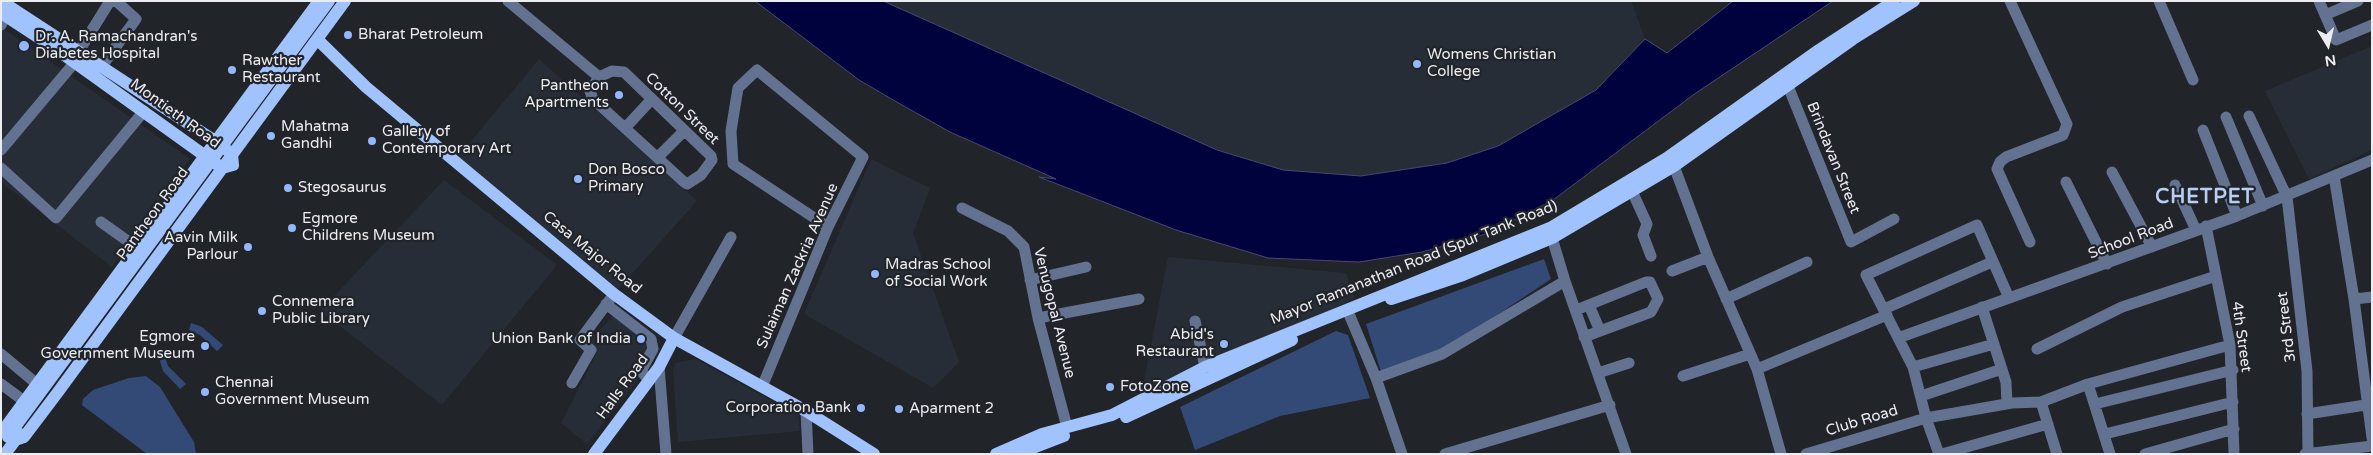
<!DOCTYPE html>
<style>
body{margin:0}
#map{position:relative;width:2373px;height:455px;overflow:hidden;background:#212429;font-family:"Varela Round",sans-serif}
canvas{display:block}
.frame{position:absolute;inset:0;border:2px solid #ebedf0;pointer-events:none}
.north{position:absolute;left:2303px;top:20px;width:50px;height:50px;-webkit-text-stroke:4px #212429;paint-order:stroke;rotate:171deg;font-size:14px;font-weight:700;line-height:20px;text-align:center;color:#ebedf0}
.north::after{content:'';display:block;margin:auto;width:18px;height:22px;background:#ebedf0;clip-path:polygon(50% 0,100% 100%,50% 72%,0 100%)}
</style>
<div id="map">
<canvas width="2373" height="455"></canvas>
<div class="frame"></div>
<div class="north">N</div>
</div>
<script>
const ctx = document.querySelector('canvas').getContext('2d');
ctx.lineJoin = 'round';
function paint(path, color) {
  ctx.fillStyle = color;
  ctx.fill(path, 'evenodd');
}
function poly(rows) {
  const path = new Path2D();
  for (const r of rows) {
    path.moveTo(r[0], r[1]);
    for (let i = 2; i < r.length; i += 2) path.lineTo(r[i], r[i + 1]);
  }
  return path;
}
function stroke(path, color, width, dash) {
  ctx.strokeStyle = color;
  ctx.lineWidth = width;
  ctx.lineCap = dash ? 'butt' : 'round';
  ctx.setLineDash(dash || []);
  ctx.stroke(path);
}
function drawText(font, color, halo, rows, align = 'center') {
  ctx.font = font + ' "Varela Round",sans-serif';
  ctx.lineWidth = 4.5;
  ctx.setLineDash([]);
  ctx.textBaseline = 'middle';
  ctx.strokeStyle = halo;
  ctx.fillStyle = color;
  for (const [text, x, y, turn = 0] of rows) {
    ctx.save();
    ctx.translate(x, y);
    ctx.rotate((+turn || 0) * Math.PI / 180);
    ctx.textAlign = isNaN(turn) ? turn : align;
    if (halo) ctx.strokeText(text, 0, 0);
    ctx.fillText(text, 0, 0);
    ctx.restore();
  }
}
paint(poly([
 [883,1,1631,1,1645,39,1596,90,1498,146,1447,163,1361,176,1283,170,1217,150],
 [1,27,190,159,112,267,1,182],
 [2372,46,2372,150,2309,179,2265,91],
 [539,59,697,201,613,295,458,157],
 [871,159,930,188,913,233,959,362,933,388,804,314],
 [444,180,557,265,442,405,320,311],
 [1168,257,1346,273,1355,298,1179,381,1142,392],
 [614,315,650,343,648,367,587,444,561,423,597,353,588,342],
 [695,359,798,415,800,431,678,442,673,371,676,363]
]), '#272d37');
paint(poly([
 [1544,259,1551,279,1437,355,1381,372,1366,324],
 [191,323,202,327,223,345,217,351,200,335,189,330],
 [1336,331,1348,335,1370,398,1280,416,1195,450,1180,407],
 [165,357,168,366,186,384,180,389,163,371,159,358],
 [146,376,160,387,194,442,196,454,147,454,82,405,83,399,93,390,129,378]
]), '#334a77');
const water = poly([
 [755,1,883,1,1217,150,1283,170,1361,176,1447,163,1498,146,1596,90,1645,39,1667,53,1733,1,1833,1,1693,95,1553,200,1489,233,1422,252,1359,262,1268,258,1176,230,1039,177,1056,179,950,132,895,101,859,80,755,1]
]);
paint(water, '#00023d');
stroke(water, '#464873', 1);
stroke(poly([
 [508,1,599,77,590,91,593,99,684,182,687,184,701,175,712,160,711,156,624,72,612,71,599,77],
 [2010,1,2067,124,2063,135,2006,157,2000,162,1997,169,2030,242],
 [2159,1,2193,80],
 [2319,1,2336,40,2372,25],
 [2325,15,2358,1],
 [1,25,6,16],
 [79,51,110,1],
 [102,66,136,19,116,1],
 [1788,86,1851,242,1894,219],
 [2249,116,2287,197,2307,371,2308,453],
 [2226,117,2263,206],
 [626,127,651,100],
 [2203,130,2237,216],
 [1,150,75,62],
 [658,157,684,131],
 [1669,160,1674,166,1708,257,1757,369,1781,454],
 [1,168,56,218,144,111],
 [2112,172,2152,247],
 [2334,176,2354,299,2372,438],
 [2066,182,2107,264],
 [2175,185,2196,230],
 [1632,191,1647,224,1643,235,1651,256],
 [962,208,1008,231,1024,247,1038,318,1067,427],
 [101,222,136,247],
 [2206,226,2230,345,2234,454],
 [1552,229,1552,238,1565,281,1626,454],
 [1672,271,1708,257],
 [1030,280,1086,267],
 [1726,299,1807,262],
 [2354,299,2372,297],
 [606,304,651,339,653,349,641,371,649,380],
 [1589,305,1600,331],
 [1982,307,2006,382,2007,404],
 [1884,309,1992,262],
 [1576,310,1646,282,1650,282,1658,299,1651,312,1584,337],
 [1349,314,1376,378,1402,454],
 [1038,318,1139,299],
 [1195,321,1205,367],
 [674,338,731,237],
 [1898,338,2237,216,2372,160],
 [2037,349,2122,307,2216,276],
 [1,354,37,384],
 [659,367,666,454],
 [1913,367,1994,344],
 [1757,369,1887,315],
 [1598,373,1629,363],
 [1683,376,1750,354],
 [1376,378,1442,354,1565,281],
 [572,383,591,350,580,340,614,294],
 [1,384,24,401],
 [2088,384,2110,454],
 [762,387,828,227,863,157,757,70,738,88,731,131,733,164,828,227],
 [1921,396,2002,369],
 [2041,402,2057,454],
 [2095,404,2233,370],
 [806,411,808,454],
 [2307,414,2372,404],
 [2105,434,2233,402],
 [1445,454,1610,405],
 [1806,454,1926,418,2012,403,2041,402,2088,384,2230,345],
 [1939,454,1926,418,1913,367,1866,275,1977,225,2009,298],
 [1942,454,2048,424],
 [2145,454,2234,429],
 [2305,454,2372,446]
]), '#627290', 11);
stroke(poly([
 [1,13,56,49,222,168,233,165,232,154,215,141,1,1],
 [318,40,366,87,614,294,674,338,806,411,874,454],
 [1391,299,1463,275,1552,238,1674,166,1853,39,1914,1],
 [1126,417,1292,340],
 [8,437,7,425,319,1],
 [15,440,24,437,58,392,345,1],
 [5,454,20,434],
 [594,454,659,367,674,338],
 [996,454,1042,434,1112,415,1205,367,1552,227,1667,158,1819,50,1894,1],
 [1017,454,1064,436]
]), '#a0c2ff', 12);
stroke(poly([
 [15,427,329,1]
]), '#a0c2ff', 12);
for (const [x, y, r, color] of [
 [348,35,5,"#92b7fd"],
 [24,46,6,"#92b7fd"],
 [1417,64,5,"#92b7fd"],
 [232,70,5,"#92b7fd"],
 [619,95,5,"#92b7fd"],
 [271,136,5,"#92b7fd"],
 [372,141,5,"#92b7fd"],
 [578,179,5,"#92b7fd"],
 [288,188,5,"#92b7fd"],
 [292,228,5,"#92b7fd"],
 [248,247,5,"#92b7fd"],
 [875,274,5,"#92b7fd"],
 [262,311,5,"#92b7fd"],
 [641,339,5,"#92b7fd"],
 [1224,344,5,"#92b7fd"],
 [205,346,5,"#92b7fd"],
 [1110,387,5,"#92b7fd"],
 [205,392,5,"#92b7fd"],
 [861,408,5,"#92b7fd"],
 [899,409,5,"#92b7fd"]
]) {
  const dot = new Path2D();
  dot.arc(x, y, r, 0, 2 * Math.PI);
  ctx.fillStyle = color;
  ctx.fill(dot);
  stroke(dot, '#212429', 2);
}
drawText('15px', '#ebedf0', '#212429', [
 ["Bharat Petroleum",358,35],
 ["Dr. A. Ramachandran's",35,37],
 ["Diabetes Hospital",35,54],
 ["Womens Christian",1427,55],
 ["College",1427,72],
 ["Rawther",242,61],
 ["Restaurant",242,78],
 ["Pantheon",609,86,"right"],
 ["Apartments",609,103,"right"],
 ["Mahatma",281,127],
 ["Gandhi",281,144],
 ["Gallery of",382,132],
 ["Contemporary Art",382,149],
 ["Don Bosco",588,170],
 ["Primary",588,187],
 ["Stegosaurus",298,188],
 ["Egmore",302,219],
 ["Childrens Museum",302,236],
 ["Aavin Milk",238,238,"right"],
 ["Parlour",238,255,"right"],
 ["Madras School",885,265],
 ["of Social Work",885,282],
 ["Connemera",272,302],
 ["Public Library",272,319],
 ["Abid's",1214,335,"right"],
 ["Restaurant",1214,352,"right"],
 ["Egmore",195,337,"right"],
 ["Government Museum",195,354,"right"],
 ["Union Bank of India",631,339,"right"],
 ["Chennai",215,383],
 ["Government Museum",215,400],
 ["FotoZone",1120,387],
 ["Corporation Bank",851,408,"right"],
 ["Aparment 2",909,409]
], 'left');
drawText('15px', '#ebedf0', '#212429', [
 ["Cotton Street",682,109,44],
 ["Montieth Road",175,114,36],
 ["Brindavan Street",1833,158,68],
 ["Pantheon Road",153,214,-54],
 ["School Road",2131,239,-21],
 ["Casa Major Road",592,253,39],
 ["Mayor Ramanathan Road (Spur Tank Road)",1414,263,-22],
 ["Sulaiman Zackria Avenue",798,266,-66],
 ["Venugopal Avenue",1054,313,76],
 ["3rd Street",2287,327,-97],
 ["4th Street",2241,337,82],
 ["Halls Road",623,387,-54],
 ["Club Road",1862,421,-17]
]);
ctx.letterSpacing = '1px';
drawText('bold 20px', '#b8cef5', '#212429', [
 ["CHETPET",2205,198]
]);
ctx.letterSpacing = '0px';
</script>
